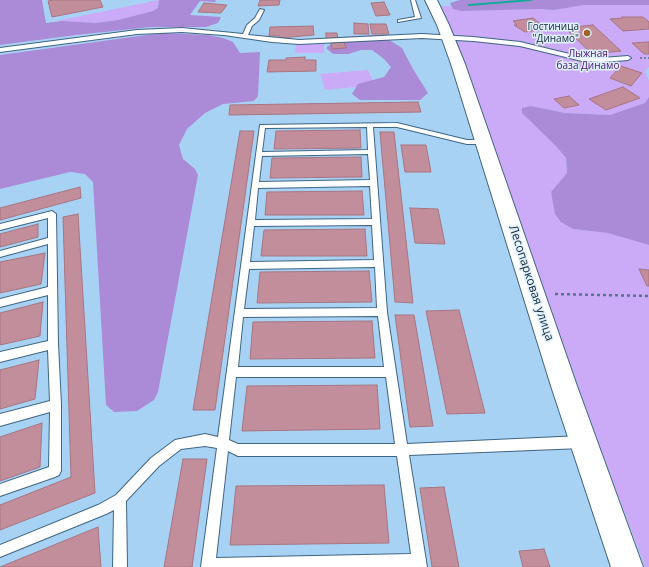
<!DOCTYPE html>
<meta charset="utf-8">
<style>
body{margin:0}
canvas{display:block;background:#a8d2f4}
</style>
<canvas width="649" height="567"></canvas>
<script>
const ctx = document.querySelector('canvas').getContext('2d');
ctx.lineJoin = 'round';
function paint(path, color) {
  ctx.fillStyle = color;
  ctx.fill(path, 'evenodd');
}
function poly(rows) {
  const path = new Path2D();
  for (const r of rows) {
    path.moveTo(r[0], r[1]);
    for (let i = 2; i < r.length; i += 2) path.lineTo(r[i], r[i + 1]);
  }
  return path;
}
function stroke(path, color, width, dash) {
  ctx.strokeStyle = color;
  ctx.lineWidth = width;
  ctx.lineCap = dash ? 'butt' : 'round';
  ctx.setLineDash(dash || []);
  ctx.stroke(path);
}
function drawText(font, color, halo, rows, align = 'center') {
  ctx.font = font + ' "Open Sans",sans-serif';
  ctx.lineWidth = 3;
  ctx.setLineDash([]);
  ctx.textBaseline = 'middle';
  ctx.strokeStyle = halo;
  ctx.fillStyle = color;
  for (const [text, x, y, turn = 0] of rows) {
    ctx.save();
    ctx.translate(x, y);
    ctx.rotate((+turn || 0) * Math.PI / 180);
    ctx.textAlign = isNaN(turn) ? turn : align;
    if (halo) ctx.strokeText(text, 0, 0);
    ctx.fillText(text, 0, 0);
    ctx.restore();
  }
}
paint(poly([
 [159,0,158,8,153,11,118,20,96,23,56,21],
 [584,5,649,5,649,67,645,71,649,81,649,97,645,103,610,115,565,113,531,106,523,108,522,113,556,146,566,158,567,173,551,193,573,229,608,233,649,245,649,567,645,567,603,455,523,233,462,54,440,6,451,6,453,9,461,11,539,9,554,10],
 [324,43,324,53,295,53,296,44],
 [368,70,375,85,325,90,320,74]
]), '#cbaaf8');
paint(poly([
 [0,0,42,0,46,23,62,21,96,23,118,20,153,11,158,8,159,0,215,0,216,2,200,1,190,15,221,17,218,23,206,27,151,27,76,35,0,45],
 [460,0,649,0,649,5,584,5,554,10,539,9,461,11,453,9,450,3],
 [161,33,208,35,223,38,233,42,240,53,260,52,258,96,254,101,223,104,205,113,187,129,179,145,183,159,195,169,198,175,158,392,154,400,137,411,114,412,106,405,93,182,85,174,70,172,0,189,0,55],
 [376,35,383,36,402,48,413,69,428,93,420,100,360,100,352,94,358,84,384,77,391,67,384,59,372,50,361,50,348,54,333,54,326,48,340,37],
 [649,97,649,245,608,233,573,229,561,222,555,214,551,192,567,173,566,158,556,146,522,113,522,108,531,106,565,113,610,115,645,103]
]), '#ab8ad7');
paint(poly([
 [519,0,533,0,531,1,469,6,467,5,469,4,519,0]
]), '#12aa9a');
const building = poly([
 [53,0,100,0,103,7,52,17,48,1,53,0],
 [260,0,280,0,279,5,258,6,260,0],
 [384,2,390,15,376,16,371,3,384,2],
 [204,3,227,5,221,13,198,12,204,3],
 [622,17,643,17,649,22,649,29,623,31,610,19,623,18,622,17],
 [533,18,546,29,525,32,514,25,517,25,513,21,533,18],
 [354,23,368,24,369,34,354,34,354,23],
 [370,24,386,24,389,34,372,34,370,24],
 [593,25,621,51,592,54,565,28,593,25],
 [313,26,314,35,280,38,280,36,269,36,270,27,313,26],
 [326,33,337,33,338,39,326,39,326,33],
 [344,42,346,48,332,49,331,43,344,42],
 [649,42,649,54,644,54,632,43,649,42],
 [305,57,305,60,316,60,316,71,267,72,269,60,286,60,286,58,305,57],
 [621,66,642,73,631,86,610,78,621,66],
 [623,87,640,98,606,110,589,99,623,87],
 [569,96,579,105,564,108,554,99,569,96],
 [418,102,421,112,229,115,230,105,418,102],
 [360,130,361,148,274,149,276,131,360,130],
 [240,131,254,131,215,410,193,410,240,131],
 [380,132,394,132,413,303,395,302,380,132],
 [401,145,426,145,431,172,405,172,401,145],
 [361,157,362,177,270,178,272,158,361,157],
 [80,187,81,198,0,220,0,208,80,187],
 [362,191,364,215,265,215,267,192,362,191],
 [410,208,438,209,445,244,415,243,410,208],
 [78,214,95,493,0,530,0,505,71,477,63,217,78,214],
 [38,224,38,237,0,247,0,234,38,224],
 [365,229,367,256,261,256,264,230,365,229],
 [45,253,41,284,0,293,0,262,45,253],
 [639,269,649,270,649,286,647,286,639,269],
 [369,271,372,302,257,303,260,272,369,271],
 [43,302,40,336,0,345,0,313,43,302],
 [459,310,485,413,447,414,426,311,459,310],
 [395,315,414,315,433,426,410,427,395,315],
 [372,321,375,358,250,359,253,322,372,321],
 [39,360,35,399,0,409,0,370,39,360],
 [377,385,380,429,242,431,247,386,377,385],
 [42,423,40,467,0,481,0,437,42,423],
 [183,459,207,459,192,567,164,567,183,459],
 [384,485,389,543,230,545,236,486,384,485],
 [444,487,459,567,432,567,420,488,444,487],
 [98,527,101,567,0,567,98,527],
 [544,549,550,567,523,567,519,551,544,549]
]);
paint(building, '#c38e9b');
stroke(building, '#a77581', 1);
const service = poly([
 [411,0,415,0,421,18,398,22,398,20,415,17,411,0],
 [260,9,264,10,259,20,252,26,248,35,299,40,422,34,473,37,520,42,582,57,602,58,628,56,631,58,628,60,602,62,582,61,520,46,473,41,422,38,299,44,272,42,224,35,182,32,137,34,0,52,0,48,137,30,182,28,243,34,247,25,255,18,260,9],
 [397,123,467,140,483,140,486,142,483,144,467,144,397,127,373,127,387,312,407,444,582,436,586,438,588,442,586,446,582,448,409,455,427,567,201,567,217,448,205,446,181,449,159,466,126,501,127,567,113,567,114,510,106,514,0,557,0,545,98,505,116,495,151,458,175,440,205,434,218,437,260,125,397,123],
 [367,127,368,150,262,152,265,128,367,127],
 [368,154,370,180,259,182,262,156,368,154],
 [370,186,372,219,255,220,258,188,370,186],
 [372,225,374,260,250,262,254,226,372,225],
 [375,267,377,308,244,309,249,269,375,267],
 [378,316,384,367,238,367,243,317,378,316],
 [236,377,386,377,395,444,238,444,229,440,236,377],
 [228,451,238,456,397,456,411,554,216,558,228,451],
 [52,211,56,214,58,344,61,405,61,471,59,475,55,477,0,496,0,484,49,467,50,412,0,426,0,414,50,401,48,350,0,362,0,352,48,341,48,295,0,307,0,299,48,287,48,244,0,257,0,251,48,238,48,218,0,230,0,224,52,211]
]);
const tertiary = poly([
 [425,0,437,0,449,25,465,64,577,386,643,567,611,567,551,386,451,64,437,25,425,0]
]);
stroke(service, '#3e6583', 2);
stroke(tertiary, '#3e6583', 2);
stroke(poly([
 [640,58,649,58]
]), '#58748b', 1.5, [2, 2]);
stroke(poly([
 [555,294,649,296]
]), '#58748b', 2.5, [3, 3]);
paint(service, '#fff');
paint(tertiary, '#fff');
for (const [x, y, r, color] of [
 [587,33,4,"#9f6425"]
]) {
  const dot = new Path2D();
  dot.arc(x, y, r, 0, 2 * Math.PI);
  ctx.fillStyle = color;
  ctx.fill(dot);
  stroke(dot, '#dff0fe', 1.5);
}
drawText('10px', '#162633', '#dff0fe', [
 ["Гостиница",579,27],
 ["\"Динамо\"",579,39]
], 'right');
drawText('10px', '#45146f', '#dff0fe', [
 ["Лыжная",588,54],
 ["база Динамо",588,66]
]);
drawText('12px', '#162633', '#dff0fe', [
 ["Лесопарковая улица",531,283,72]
]);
</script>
